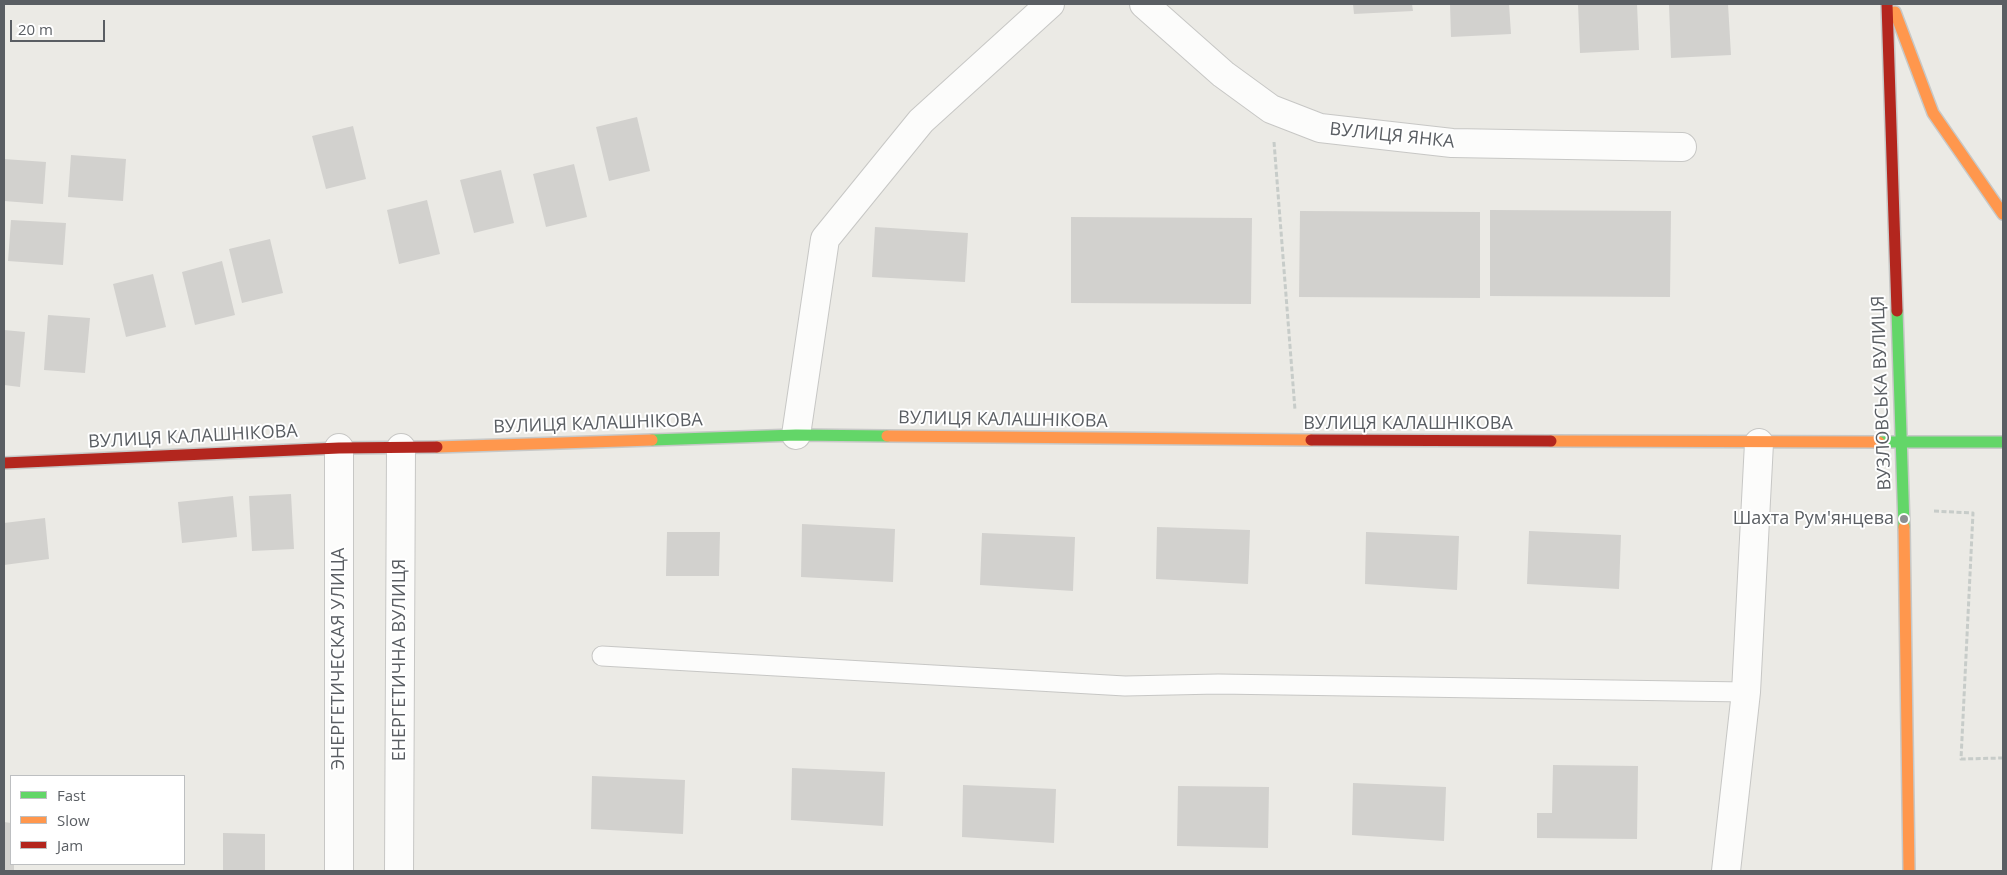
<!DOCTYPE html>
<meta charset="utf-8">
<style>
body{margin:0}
#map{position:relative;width:2007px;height:875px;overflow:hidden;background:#ebeae5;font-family:"Open Sans",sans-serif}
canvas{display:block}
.frame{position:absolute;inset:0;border:5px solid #5a5e63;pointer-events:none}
.legend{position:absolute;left:10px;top:775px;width:175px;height:90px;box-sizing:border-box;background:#fff;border:1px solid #bdbfc1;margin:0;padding:6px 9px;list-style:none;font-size:15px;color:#5a5e63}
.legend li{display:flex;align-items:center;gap:10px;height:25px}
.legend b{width:25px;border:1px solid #bdbfc1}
.scale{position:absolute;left:10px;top:20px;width:95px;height:22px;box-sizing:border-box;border:2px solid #5a5e63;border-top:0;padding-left:6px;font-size:15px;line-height:18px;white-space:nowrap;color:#5a5e63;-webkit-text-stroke:4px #fff;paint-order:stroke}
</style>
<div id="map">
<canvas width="2007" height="875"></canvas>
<div class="frame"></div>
<ul class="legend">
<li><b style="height:6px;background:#63d668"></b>Fast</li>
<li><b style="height:6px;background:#ff974d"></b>Slow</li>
<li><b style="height:6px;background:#b3261e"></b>Jam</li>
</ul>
<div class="scale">20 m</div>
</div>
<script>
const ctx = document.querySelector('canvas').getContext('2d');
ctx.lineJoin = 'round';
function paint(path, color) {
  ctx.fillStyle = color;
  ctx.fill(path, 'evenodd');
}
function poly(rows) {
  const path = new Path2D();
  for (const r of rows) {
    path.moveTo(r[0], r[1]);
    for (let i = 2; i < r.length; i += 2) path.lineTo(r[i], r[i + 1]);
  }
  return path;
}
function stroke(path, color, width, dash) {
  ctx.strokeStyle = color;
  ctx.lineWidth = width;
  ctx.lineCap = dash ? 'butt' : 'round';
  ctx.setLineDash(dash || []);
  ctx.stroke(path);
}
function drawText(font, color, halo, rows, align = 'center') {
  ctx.font = font + ' "Open Sans",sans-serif';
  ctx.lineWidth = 4;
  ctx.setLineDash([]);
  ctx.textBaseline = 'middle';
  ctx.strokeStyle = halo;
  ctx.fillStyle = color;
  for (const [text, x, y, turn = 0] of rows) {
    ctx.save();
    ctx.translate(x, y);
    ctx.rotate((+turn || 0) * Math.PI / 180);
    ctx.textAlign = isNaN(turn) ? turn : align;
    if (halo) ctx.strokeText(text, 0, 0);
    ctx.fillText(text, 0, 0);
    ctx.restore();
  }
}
paint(poly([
 [1353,4,1412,4,1413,11,1354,14],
 [1450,4,1509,4,1511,34,1451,37],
 [1578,4,1637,4,1639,50,1580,53],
 [1728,4,1731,55,1671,58,1669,5],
 [637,117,650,171,609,181,596,127],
 [353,126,366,179,326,189,312,136],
 [71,155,126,159,123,201,68,197],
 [4,159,46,162,43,204,4,201],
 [574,164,587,217,546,227,533,174],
 [501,170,514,223,474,233,460,180],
 [427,200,440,254,399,264,387,210],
 [1490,210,1671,211,1670,297,1490,296],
 [1300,211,1480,212,1480,298,1299,297],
 [1071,217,1252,218,1251,304,1071,303],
 [11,220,66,223,63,265,8,261],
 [875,227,968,233,965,282,872,277],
 [270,239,283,293,242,303,229,249],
 [222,261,235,315,195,325,182,272],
 [153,274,166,327,126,337,113,284],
 [48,315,90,318,85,373,44,370],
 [4,330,25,332,20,387,4,385],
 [291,494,294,549,252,551,249,496],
 [233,496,237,537,182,543,178,502],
 [45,518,49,559,4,565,4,523],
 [802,524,895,529,893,582,801,577],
 [1157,527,1250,530,1248,584,1156,579],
 [1529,531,1621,535,1619,589,1527,584],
 [667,532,720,532,719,576,666,576],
 [1366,532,1459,536,1457,590,1365,584],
 [982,533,1075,537,1073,591,980,585],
 [1553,765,1638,766,1637,839,1537,838,1537,813,1552,813],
 [792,768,885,772,883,826,791,820],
 [592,776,685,780,683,834,591,829],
 [1353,783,1446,787,1444,841,1352,835],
 [963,785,1056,789,1054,843,962,837],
 [1178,786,1269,787,1268,848,1177,846],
 [4,822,11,823,11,864,14,864,14,871,4,871],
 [223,833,265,834,265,871,223,871]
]), '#d2d1ce');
const lane = poly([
 [602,656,1125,686,1218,684,1746,692]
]);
const street = poly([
 [1144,4,1223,74,1271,109,1320,128,1452,143,1682,147],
 [796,435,825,239,921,121,1050,4],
 [339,448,339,871],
 [399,871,401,448],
 [1726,871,1746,692,1759,443]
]);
const fast = poly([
 [1897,311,1904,527],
 [652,440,796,435,887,436],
 [1879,442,2003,442]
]);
const slow = poly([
 [1895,12,1933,113,2003,214],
 [887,436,1311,440],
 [1551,441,1879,442],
 [437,447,652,440],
 [1904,527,1909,871]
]);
const jam = poly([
 [1887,4,1897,311],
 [1311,440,1551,441],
 [4,463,339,448,437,447]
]);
stroke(lane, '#c7c7c5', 21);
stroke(street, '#c7c7c5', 30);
stroke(fast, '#c7c8c7', 14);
stroke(slow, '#c7c8c7', 14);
stroke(jam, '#c7c8c7', 14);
stroke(poly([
 [1274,142,1295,410],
 [1934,511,1973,513,1961,759,2003,758]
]), '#c7ccc9', 3, [5, 2.5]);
stroke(lane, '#fcfcfb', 19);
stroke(street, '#fcfcfb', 28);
stroke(fast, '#63d668', 11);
stroke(slow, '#ff974d', 11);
stroke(jam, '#b3261e', 11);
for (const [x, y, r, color] of [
 [1904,519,5,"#8d8f90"]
]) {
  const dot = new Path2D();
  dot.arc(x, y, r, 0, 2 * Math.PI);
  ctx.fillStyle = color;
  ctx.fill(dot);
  stroke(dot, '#fff', 2);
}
drawText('18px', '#5a5e63', '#fff', [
 ["ВУЛИЦЯ ЯНКА",1392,136,6],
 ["ВУЗЛОВСЬКА ВУЛИЦЯ",1882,393,-92],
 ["ВУЛИЦЯ КАЛАШНІКОВА",1003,420,1],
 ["ВУЛИЦЯ КАЛАШНІКОВА",598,424,-2],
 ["ВУЛИЦЯ КАЛАШНІКОВА",1408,424],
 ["ВУЛИЦЯ КАЛАШНІКОВА",193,437,-3],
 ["ЭНЕРГЕТИЧЕСКАЯ УЛИЦА",339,659,-90],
 ["ЕНЕРГЕТИЧНА ВУЛИЦЯ",400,660,-90]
]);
drawText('18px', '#5a5e63', '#fff', [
 ["Шахта Рум'янцева",1894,519]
], 'right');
</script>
